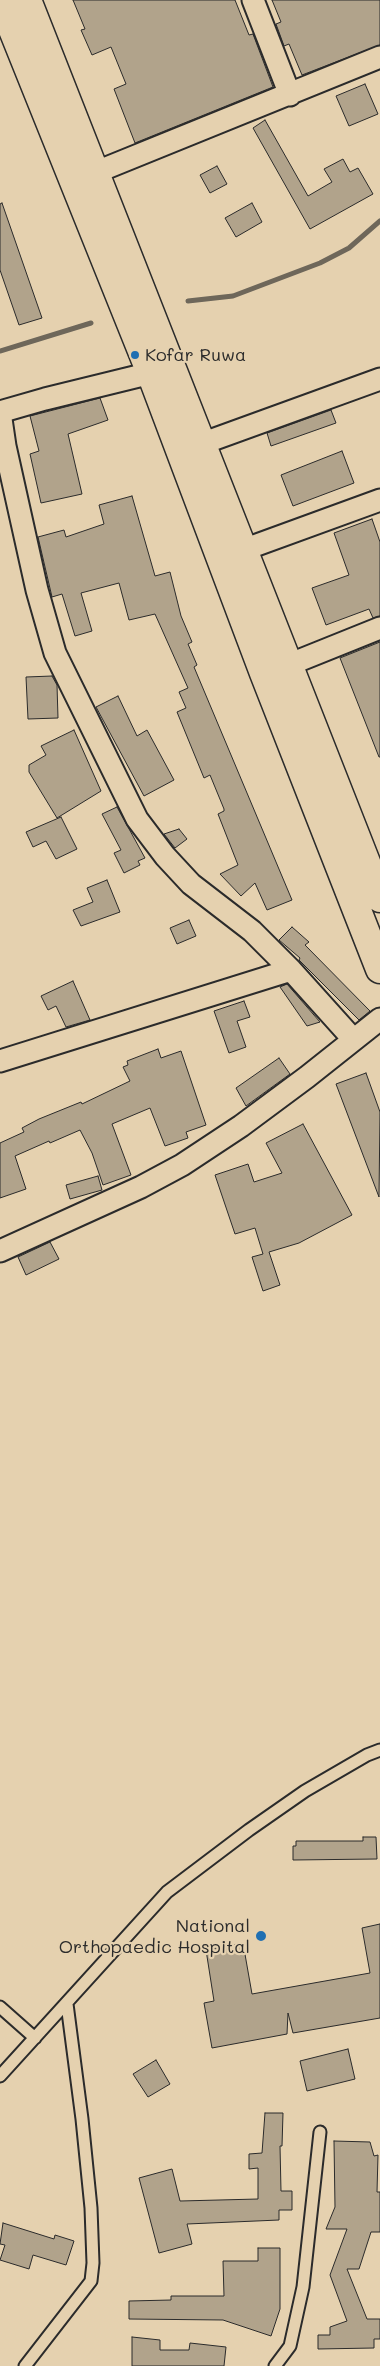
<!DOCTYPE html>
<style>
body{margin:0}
canvas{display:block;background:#e5d1af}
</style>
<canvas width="380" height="2366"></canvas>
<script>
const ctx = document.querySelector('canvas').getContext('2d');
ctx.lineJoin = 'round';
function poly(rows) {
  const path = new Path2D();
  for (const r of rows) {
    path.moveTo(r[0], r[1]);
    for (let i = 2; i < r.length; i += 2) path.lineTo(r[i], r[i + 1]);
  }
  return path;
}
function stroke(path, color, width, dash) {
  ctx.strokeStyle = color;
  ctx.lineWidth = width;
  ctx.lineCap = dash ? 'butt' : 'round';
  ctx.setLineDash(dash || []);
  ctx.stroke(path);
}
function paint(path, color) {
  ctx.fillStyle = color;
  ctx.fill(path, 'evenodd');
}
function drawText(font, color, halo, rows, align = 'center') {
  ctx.font = font + ' Mali,sans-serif';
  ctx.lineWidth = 4.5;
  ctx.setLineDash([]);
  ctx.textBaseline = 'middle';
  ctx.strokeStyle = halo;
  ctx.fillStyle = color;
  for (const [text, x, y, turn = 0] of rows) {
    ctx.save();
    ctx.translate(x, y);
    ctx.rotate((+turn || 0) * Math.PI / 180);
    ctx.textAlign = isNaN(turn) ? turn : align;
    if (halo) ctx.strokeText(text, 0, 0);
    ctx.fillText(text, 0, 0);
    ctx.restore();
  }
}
stroke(poly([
 [188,301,233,296,320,263,349,248,380,221],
 [0,351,91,323]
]), '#6e675a', 5);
const building = poly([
 [73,0,235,0,249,35,253,34,273,87,135,143,114,89,126,84,111,47,92,55,81,30,85,29,73,0],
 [272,0,380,0,380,45,302,75,289,44,284,46,276,24,281,22,272,0],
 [365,84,378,114,349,126,336,96,365,84],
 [265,120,308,196,332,182,324,169,343,159,350,172,358,168,373,194,310,229,253,128,265,120],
 [217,166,227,184,210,193,200,175,217,166],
 [2,203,42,318,19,325,0,270,0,204,2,203],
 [252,203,262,222,236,237,225,218,252,203],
 [100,398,108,420,68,434,82,494,41,503,30,454,39,451,30,416,100,398],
 [331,410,336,423,271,446,267,433,331,410],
 [342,451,354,483,293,506,281,475,342,451],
 [132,496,155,576,170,572,181,616,192,642,188,644,197,665,194,667,292,900,267,910,255,883,241,896,220,874,238,865,218,814,224,811,224,809,210,775,204,778,177,712,186,708,179,692,188,688,155,614,129,620,119,583,81,593,92,631,75,636,62,594,52,597,38,537,64,530,66,537,104,524,99,505,132,496],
 [372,519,380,542,380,616,373,618,369,609,326,625,312,588,349,575,334,533,372,519],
 [380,642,380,757,379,757,340,658,380,642],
 [52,676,57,685,58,718,28,719,26,677,52,676],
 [118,696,137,736,147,730,174,780,144,796,96,707,118,696],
 [74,730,101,791,57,818,29,772,29,765,46,755,41,746,74,730],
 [117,807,145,858,138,861,140,865,124,873,114,853,121,850,102,814,117,807],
 [61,817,77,849,56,859,46,841,33,847,26,832,61,817],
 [179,829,187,839,175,848,164,834,179,829],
 [107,880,120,912,81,926,73,910,93,902,87,888,107,880],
 [189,920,196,936,177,944,170,928,189,920],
 [292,927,309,942,305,945,370,1011,359,1020,299,960,300,958,279,940,292,927],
 [73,981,90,1020,66,1027,56,1006,48,1010,41,996,73,981],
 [287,984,320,1022,307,1026,280,987,287,984],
 [244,1001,250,1017,237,1021,246,1047,229,1053,214,1011,244,1001],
 [158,1049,161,1058,181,1051,206,1125,186,1132,188,1138,165,1146,150,1108,112,1124,131,1175,103,1185,92,1153,80,1130,50,1143,49,1141,15,1156,26,1189,0,1198,0,1143,24,1132,22,1128,39,1119,81,1102,82,1104,130,1081,123,1067,128,1065,127,1061,158,1049],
 [279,1058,290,1074,246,1106,236,1088,279,1058],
 [366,1073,380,1112,379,1197,336,1084,366,1073],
 [303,1124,352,1215,299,1243,269,1252,280,1285,263,1291,252,1257,263,1254,255,1228,235,1234,215,1175,248,1164,254,1182,282,1173,266,1143,303,1124],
 [98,1176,102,1190,70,1199,66,1185,98,1176],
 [50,1242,59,1259,26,1275,18,1257,50,1242],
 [363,1837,376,1837,377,1859,293,1860,293,1846,296,1846,296,1841,363,1841,363,1837],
 [380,1924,380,2018,293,2033,288,2013,287,2034,212,2048,204,2003,214,2001,206,1950,243,1943,252,1994,370,1973,362,1928,380,1924],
 [348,2049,355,2079,307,2091,300,2061,348,2049],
 [156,2060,170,2084,148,2097,133,2074,156,2060],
 [265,2113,283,2113,282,2146,280,2146,281,2191,292,2191,292,2210,279,2210,279,2220,187,2224,192,2244,159,2253,139,2178,172,2169,180,2201,258,2199,258,2168,249,2169,249,2154,262,2153,265,2113],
 [334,2141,370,2142,374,2156,378,2155,377,2192,380,2192,380,2232,371,2232,359,2269,347,2269,367,2319,380,2319,380,2339,374,2339,374,2348,318,2349,318,2335,330,2335,330,2327,347,2321,330,2275,347,2229,326,2229,335,2207,334,2141],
 [3,2223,54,2239,55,2235,74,2241,66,2265,33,2255,29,2269,0,2260,5,2245,0,2244,3,2223],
 [258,2248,280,2248,280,2309,271,2336,223,2320,129,2319,129,2301,171,2300,171,2296,224,2296,223,2261,258,2261,258,2248],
 [132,2337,160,2340,160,2350,189,2350,190,2343,226,2347,224,2366,132,2366,132,2337]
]);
paint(building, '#b1a38b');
stroke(building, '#2b2b2b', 1);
const service = poly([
 [0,2007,35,2038],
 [0,2076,167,1892,249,1830,305,1791,367,1755,380,1750],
 [25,2366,91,2281,93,2263,91,2208,82,2119,67,2004],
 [275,2366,290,2346,303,2287,320,2132]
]);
const minor = poly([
 [253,0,290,95],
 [94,173,380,57],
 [0,412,5,446,37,590,55,653,137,819,165,856,191,884,252,931,291,970,353,1039],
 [0,412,45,399,151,373],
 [201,444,380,379],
 [243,550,380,500],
 [288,665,380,628],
 [0,1061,291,970],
 [0,1251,141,1187,182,1165,241,1126,307,1077,380,1019]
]);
const secondary = poly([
 [1,0,151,373,264,673,380,969],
 [27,0,380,898]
]);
stroke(service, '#2b2b2b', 15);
stroke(minor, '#2b2b2b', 25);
stroke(secondary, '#2b2b2b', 31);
stroke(service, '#e5d1af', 11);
stroke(minor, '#e5d1af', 21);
stroke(secondary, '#e5d1af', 28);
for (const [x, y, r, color] of [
 [135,355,5,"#1f6fb2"],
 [261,1936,6,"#1f6fb2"]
]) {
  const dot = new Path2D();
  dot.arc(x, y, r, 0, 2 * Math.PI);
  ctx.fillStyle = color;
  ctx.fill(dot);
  stroke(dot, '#e5d1af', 2);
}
drawText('18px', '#2b2b2b', '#e5d1af', [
 ["Kofar Ruwa",145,355],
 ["National",250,1926,"right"],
 ["Orthopaedic Hospital",250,1947,"right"]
], 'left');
</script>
